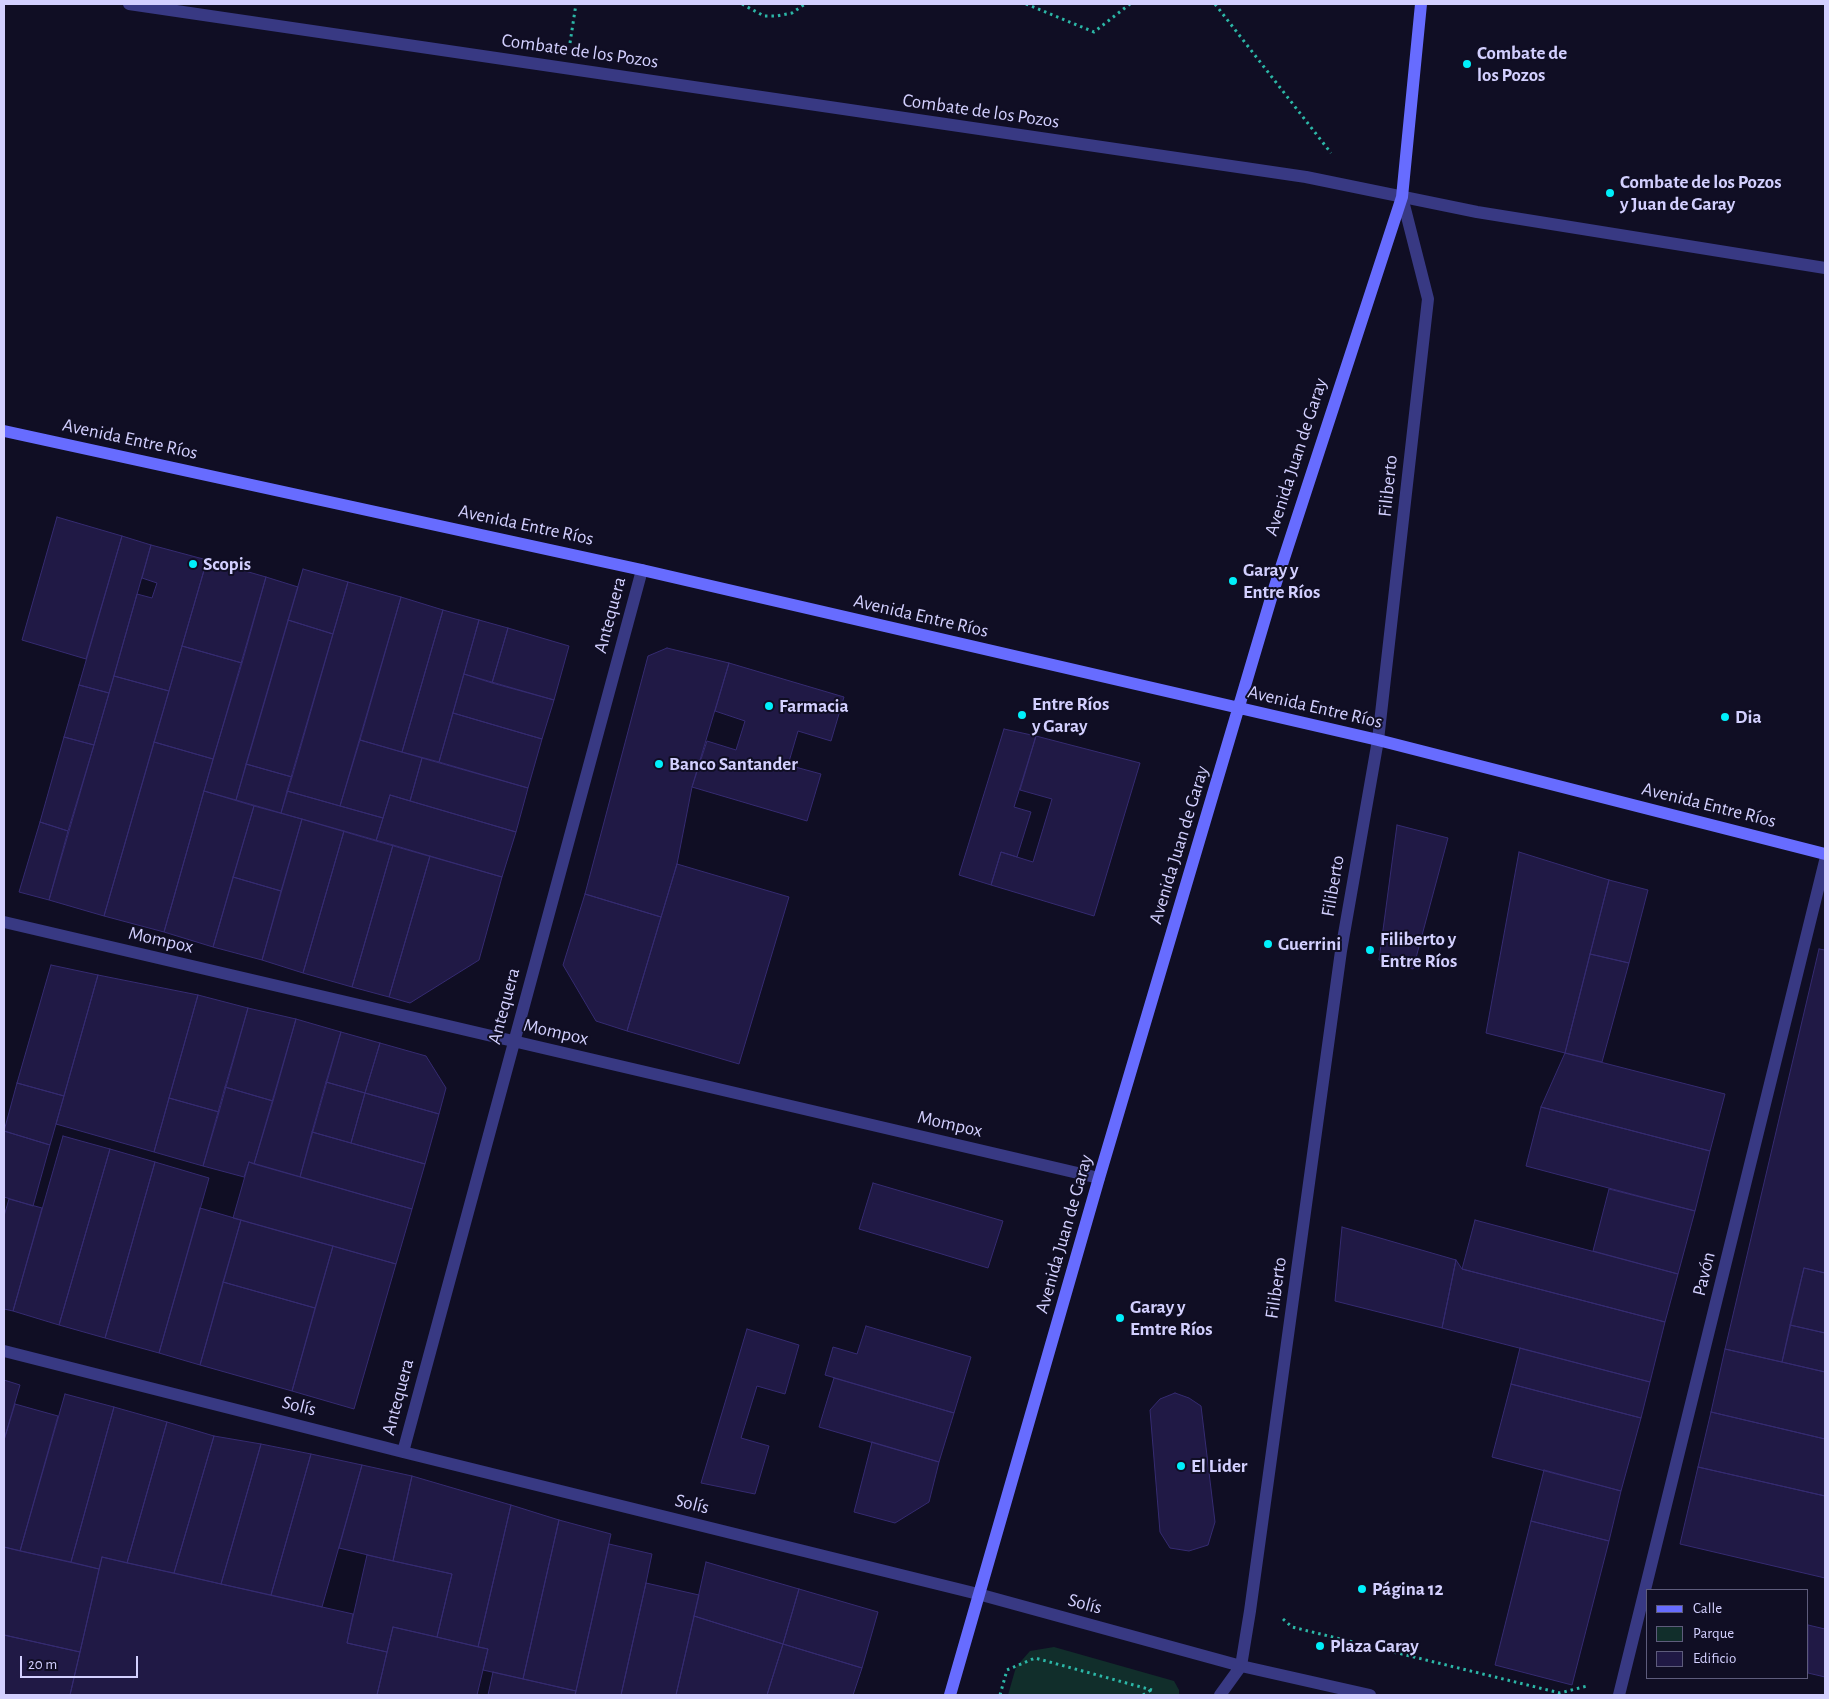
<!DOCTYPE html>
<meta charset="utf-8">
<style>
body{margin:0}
#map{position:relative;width:1829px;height:1699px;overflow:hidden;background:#100e24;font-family:"Alegreya Sans",sans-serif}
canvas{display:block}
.frame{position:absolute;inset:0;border:5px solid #d3d0ff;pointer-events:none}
.legend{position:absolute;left:1646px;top:1589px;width:162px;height:90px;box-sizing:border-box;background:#100e24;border:1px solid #5e5c7c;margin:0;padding:6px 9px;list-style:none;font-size:15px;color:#d3d0ff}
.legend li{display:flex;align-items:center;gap:10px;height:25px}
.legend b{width:25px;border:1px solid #5e5c7c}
.scale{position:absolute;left:20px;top:1656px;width:118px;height:22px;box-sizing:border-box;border:2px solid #d3d0ff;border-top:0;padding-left:6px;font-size:15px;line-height:18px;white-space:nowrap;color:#d3d0ff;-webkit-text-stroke:4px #100e24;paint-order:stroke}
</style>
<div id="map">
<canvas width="1829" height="1699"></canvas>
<div class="frame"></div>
<ul class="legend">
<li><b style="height:6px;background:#676cff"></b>Calle</li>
<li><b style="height:14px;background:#112e2b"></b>Parque</li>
<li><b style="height:14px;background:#201945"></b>Edificio</li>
</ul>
<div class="scale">20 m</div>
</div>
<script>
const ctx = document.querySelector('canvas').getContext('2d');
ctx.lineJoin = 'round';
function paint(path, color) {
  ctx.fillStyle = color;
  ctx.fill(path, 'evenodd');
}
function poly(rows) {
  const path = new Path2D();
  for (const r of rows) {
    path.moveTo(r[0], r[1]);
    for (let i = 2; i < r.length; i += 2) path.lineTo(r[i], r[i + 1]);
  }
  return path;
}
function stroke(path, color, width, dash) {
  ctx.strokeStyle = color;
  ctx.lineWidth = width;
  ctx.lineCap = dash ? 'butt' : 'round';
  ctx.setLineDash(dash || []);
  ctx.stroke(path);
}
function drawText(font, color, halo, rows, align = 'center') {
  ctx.font = font + ' "Alegreya Sans",sans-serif';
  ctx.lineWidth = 4;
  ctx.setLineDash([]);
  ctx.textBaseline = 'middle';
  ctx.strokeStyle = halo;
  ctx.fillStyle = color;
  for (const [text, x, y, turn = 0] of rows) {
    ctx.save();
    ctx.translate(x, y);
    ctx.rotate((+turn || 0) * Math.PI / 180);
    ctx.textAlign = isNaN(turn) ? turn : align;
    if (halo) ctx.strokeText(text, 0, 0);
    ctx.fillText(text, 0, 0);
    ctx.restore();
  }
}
paint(poly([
 [1054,1647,1174,1681,1179,1690,1179,1695,1008,1695,1016,1667,1030,1651]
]), '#112e2b');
const building = poly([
 [57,517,122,536,86,659,22,640,57,517],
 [122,536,151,545,109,693,79,685,122,536],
 [151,545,207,560,169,691,114,676,137,594,152,598,157,583,142,578,151,545],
 [207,560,266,577,242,663,182,646,207,560],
 [303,569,348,582,333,634,288,620,303,569],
 [266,577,298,587,236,800,204,791,266,577],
 [348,582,401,597,340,806,287,791,348,582],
 [401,597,443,610,402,752,360,740,401,597],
 [443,610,479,620,439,762,402,752,443,610],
 [288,620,333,634,292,777,246,764,288,620],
 [479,620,508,628,492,683,464,674,479,620],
 [508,628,569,646,554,700,492,683,508,628],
 [182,646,242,663,213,759,154,742,182,646],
 [667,648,729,663,692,787,677,864,661,917,585,894,648,656,667,648],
 [729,663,844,697,831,741,798,731,788,765,821,774,807,821,692,787,707,741,736,750,745,721,715,711,729,663],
 [464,674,554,700,542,739,453,713,464,674],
 [114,676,169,691,104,916,49,900,114,676],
 [79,685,109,693,94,745,64,737,79,685],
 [453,713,542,739,528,788,439,762,453,713],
 [1004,729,1036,736,1014,807,1031,812,1017,857,1001,852,991,885,959,875,1004,729],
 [1036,736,1140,763,1094,916,991,885,1001,852,1033,862,1052,799,1020,790,1036,736],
 [64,737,94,745,68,831,40,822,64,737],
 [360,740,422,758,410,801,390,795,383,818,340,806,360,740],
 [154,742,213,759,164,932,104,916,154,742],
 [422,758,528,788,516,832,410,801,422,758],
 [246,764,292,777,281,813,236,800,246,764],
 [204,791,254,806,213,947,164,932,204,791],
 [287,791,383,818,376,841,281,813,287,791],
 [390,795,516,832,502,877,376,841,390,795],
 [254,806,302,819,281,891,233,877,254,806],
 [302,819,344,831,303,973,262,960,302,819],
 [40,822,68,831,49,900,19,892,40,822],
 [1397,825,1448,838,1413,969,1379,960,1397,825],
 [344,831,393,845,352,987,303,973,344,831],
 [393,845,430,856,389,997,352,987,393,845],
 [1519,852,1609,880,1565,1053,1486,1033,1519,852],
 [430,856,502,877,479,960,410,1003,389,997,430,856],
 [677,864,789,897,739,1064,627,1031,677,864],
 [233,877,281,891,262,960,213,947,233,877],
 [1609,880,1648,890,1629,963,1590,954,1609,880],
 [585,894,661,917,627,1031,596,1021,563,965,585,894],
 [1819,949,1825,950,1825,1273,1804,1268,1782,1362,1725,1349,1819,949],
 [1590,954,1629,963,1602,1062,1565,1053,1590,954],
 [51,965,98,975,64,1096,17,1083,51,965],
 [98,975,198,995,154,1152,56,1124,98,975],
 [198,995,248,1008,219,1112,169,1098,198,995],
 [248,1008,296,1019,273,1101,225,1087,248,1008],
 [296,1019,341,1032,300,1177,254,1164,296,1019],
 [341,1032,380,1043,365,1093,326,1082,341,1032],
 [380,1043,426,1056,446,1088,439,1114,365,1093,380,1043],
 [1565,1053,1725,1094,1710,1151,1541,1107,1565,1053],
 [326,1082,365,1093,351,1143,312,1132,326,1082],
 [17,1083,64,1096,50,1145,4,1131,17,1083],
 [225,1087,273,1101,254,1164,249,1162,244,1177,203,1166,225,1087],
 [365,1093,439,1114,425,1164,351,1143,365,1093],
 [169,1098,219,1112,203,1166,154,1152,169,1098],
 [1541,1107,1710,1151,1695,1211,1526,1166,1541,1107],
 [4,1131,50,1145,33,1206,4,1197,4,1131],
 [312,1132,425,1164,412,1209,300,1177,312,1132],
 [63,1136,110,1149,59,1325,13,1311,63,1136],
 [110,1149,155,1162,105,1338,59,1325,110,1149],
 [155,1162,209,1178,159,1353,105,1338,155,1162],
 [249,1162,412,1209,396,1264,233,1218,249,1162],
 [873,1183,1003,1221,988,1268,859,1229,873,1183],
 [1609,1189,1695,1211,1678,1274,1593,1251,1609,1189],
 [9,1199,42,1208,13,1311,4,1309,4,1216,9,1199],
 [200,1208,241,1220,200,1365,159,1353,200,1208],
 [241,1220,333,1246,315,1308,223,1282,241,1220],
 [1475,1220,1678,1274,1665,1322,1462,1269,1475,1220],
 [1342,1227,1456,1260,1442,1328,1335,1301,1342,1227],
 [333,1246,396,1264,354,1409,292,1391,333,1246],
 [1456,1260,1462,1269,1665,1322,1650,1382,1442,1328,1456,1260],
 [1804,1268,1825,1273,1825,1333,1790,1325,1804,1268],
 [223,1282,315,1308,292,1391,200,1365,223,1282],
 [1790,1325,1825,1333,1825,1372,1782,1362,1790,1325],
 [866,1326,971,1357,954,1413,825,1375,833,1347,857,1354,866,1326],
 [747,1329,799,1345,785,1394,757,1386,741,1438,769,1446,755,1494,701,1483,747,1329],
 [1520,1348,1650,1382,1641,1418,1511,1384,1520,1348],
 [1725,1349,1825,1372,1825,1439,1711,1412,1725,1349],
 [834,1378,954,1413,939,1462,819,1427,834,1378],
 [4,1380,20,1385,4,1440,4,1380],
 [1511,1384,1641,1418,1621,1491,1492,1457,1511,1384],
 [1175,1393,1189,1398,1201,1406,1215,1522,1208,1545,1189,1551,1170,1548,1160,1532,1150,1410,1160,1399,1175,1393],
 [65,1394,114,1407,71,1562,20,1551,65,1394],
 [15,1404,58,1416,20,1551,4,1547,4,1440,15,1404],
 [114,1407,167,1422,127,1563,102,1557,99,1569,71,1562,114,1407],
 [1711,1412,1825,1439,1825,1496,1698,1467,1711,1412],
 [167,1422,214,1436,174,1573,127,1563,167,1422],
 [214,1436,261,1444,221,1584,174,1573,214,1436],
 [872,1442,939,1462,929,1502,895,1523,854,1512,872,1442],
 [261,1444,311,1454,271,1595,221,1584,261,1444],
 [311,1454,362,1465,322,1607,271,1595,311,1454],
 [362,1465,412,1476,393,1561,339,1548,362,1465],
 [1698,1467,1825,1496,1825,1578,1680,1544,1698,1467],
 [1544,1470,1621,1491,1609,1541,1531,1521,1544,1470],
 [412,1476,511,1505,478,1647,437,1637,452,1574,393,1561,412,1476],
 [511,1505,559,1520,523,1679,483,1670,488,1649,478,1647,511,1505],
 [559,1520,611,1534,576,1691,523,1679,559,1520],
 [1531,1521,1609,1541,1572,1685,1495,1665,1531,1521],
 [609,1544,652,1554,646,1583,621,1695,575,1695,609,1544],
 [4,1547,99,1569,80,1652,4,1635,4,1547],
 [367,1555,452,1574,437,1637,393,1627,387,1652,347,1643,367,1555],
 [102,1557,353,1614,347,1643,387,1652,377,1695,70,1695,102,1557],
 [706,1562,799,1589,783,1644,694,1616,706,1562],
 [646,1583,699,1595,676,1695,621,1695,646,1583],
 [799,1589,878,1612,862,1668,783,1644,799,1589],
 [694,1616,783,1644,767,1695,676,1695,694,1616],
 [1808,1625,1825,1629,1825,1677,1808,1673,1808,1625],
 [393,1627,488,1649,477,1695,377,1695,393,1627],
 [4,1635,80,1652,70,1695,4,1695,4,1635],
 [783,1644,862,1668,853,1695,767,1695,783,1644],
 [493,1672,576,1691,575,1695,488,1695,493,1672]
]);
paint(building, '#201945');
stroke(building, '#352b71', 1);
stroke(poly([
 [742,4,764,16,777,16,792,13,805,4],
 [1026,4,1094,32,1130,4],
 [1215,4,1331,153],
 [570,43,576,4],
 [1283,1619,1292,1627,1560,1693,1587,1686],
 [1000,1695,1007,1670,1035,1658,1152,1690],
 [1143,1695,1151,1690]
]), '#2cb7a7', 3, [2.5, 4]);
stroke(poly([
 [4,922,1099,1178],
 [4,1351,403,1452,978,1594,1241,1666,1370,1695],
 [403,1452,642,570],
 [1220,1695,1241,1666,1250,1611,1341,951,1378,740,1428,299,1402,197]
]), '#383983', 12);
stroke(poly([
 [129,4,1306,177,1477,212,1825,268],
 [1619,1695,1825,861]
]), '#383983', 12);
stroke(poly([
 [4,431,642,570,1378,740,1825,854],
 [950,1695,1099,1178,1272,595,1402,197,1421,4]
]), '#676cff', 12);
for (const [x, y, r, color] of [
 [1467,64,5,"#00f0fb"],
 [1610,193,5,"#00f0fb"],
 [193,564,5,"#00f0fb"],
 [1233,581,5,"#00f0fb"],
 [769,706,5,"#00f0fb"],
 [1022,715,5,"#00f0fb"],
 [1725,717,5,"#00f0fb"],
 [659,764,5,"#00f0fb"],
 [1268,944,5,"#00f0fb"],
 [1370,950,5,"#00f0fb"],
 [1120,1318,5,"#00f0fb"],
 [1181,1466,5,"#00f0fb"],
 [1362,1589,5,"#00f0fb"],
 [1320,1646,5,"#00f0fb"]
]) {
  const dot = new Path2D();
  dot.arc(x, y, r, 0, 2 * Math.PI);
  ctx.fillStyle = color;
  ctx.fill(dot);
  stroke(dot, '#100e24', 2);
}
drawText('19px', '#d3d0ff', '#100e24', [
 ["Combate de los Pozos",580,51,8],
 ["Combate de los Pozos",981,111,8],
 ["Avenida Entre Ríos",130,439,12],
 ["Avenida Juan de Garay",1296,457,-72],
 ["Filiberto",1388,486,-84],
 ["Avenida Entre Ríos",526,525,12],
 ["Antequera",610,615,-75],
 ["Avenida Entre Ríos",921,616,13],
 ["Avenida Entre Ríos",1315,707,13],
 ["Avenida Entre Ríos",1709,805,14],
 ["Avenida Juan de Garay",1179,845,-73],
 ["Filiberto",1333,886,-80],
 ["Mompox",161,940,13],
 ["Antequera",504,1006,-75],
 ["Mompox",556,1032,13],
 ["Mompox",950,1124,13],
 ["Avenida Juan de Garay",1064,1234,-74],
 ["Pavón",1704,1274,-76],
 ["Filiberto",1276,1288,-82],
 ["Antequera",398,1397,-75],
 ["Solís",299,1406,14],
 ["Solís",692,1504,14],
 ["Solís",1085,1604,15]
]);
drawText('bold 19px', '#d3d0ff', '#100e24', [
 ["Combate de",1477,53],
 ["los Pozos",1477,75],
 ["Combate de los Pozos",1620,182],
 ["y Juan de Garay",1620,204],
 ["Scopis",203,564],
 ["Garay y",1243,570],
 ["Entre Ríos",1243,592],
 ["Entre Ríos",1032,704],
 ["y Garay",1032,726],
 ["Farmacia",779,706],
 ["Dia",1735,717],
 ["Banco Santander",669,764],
 ["Filiberto y",1380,939],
 ["Entre Ríos",1380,961],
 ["Guerrini",1278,944],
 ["Garay y",1130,1307],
 ["Emtre Ríos",1130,1329],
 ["El Lider",1191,1466],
 ["Página 12",1372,1589],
 ["Plaza Garay",1330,1646]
], 'left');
</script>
